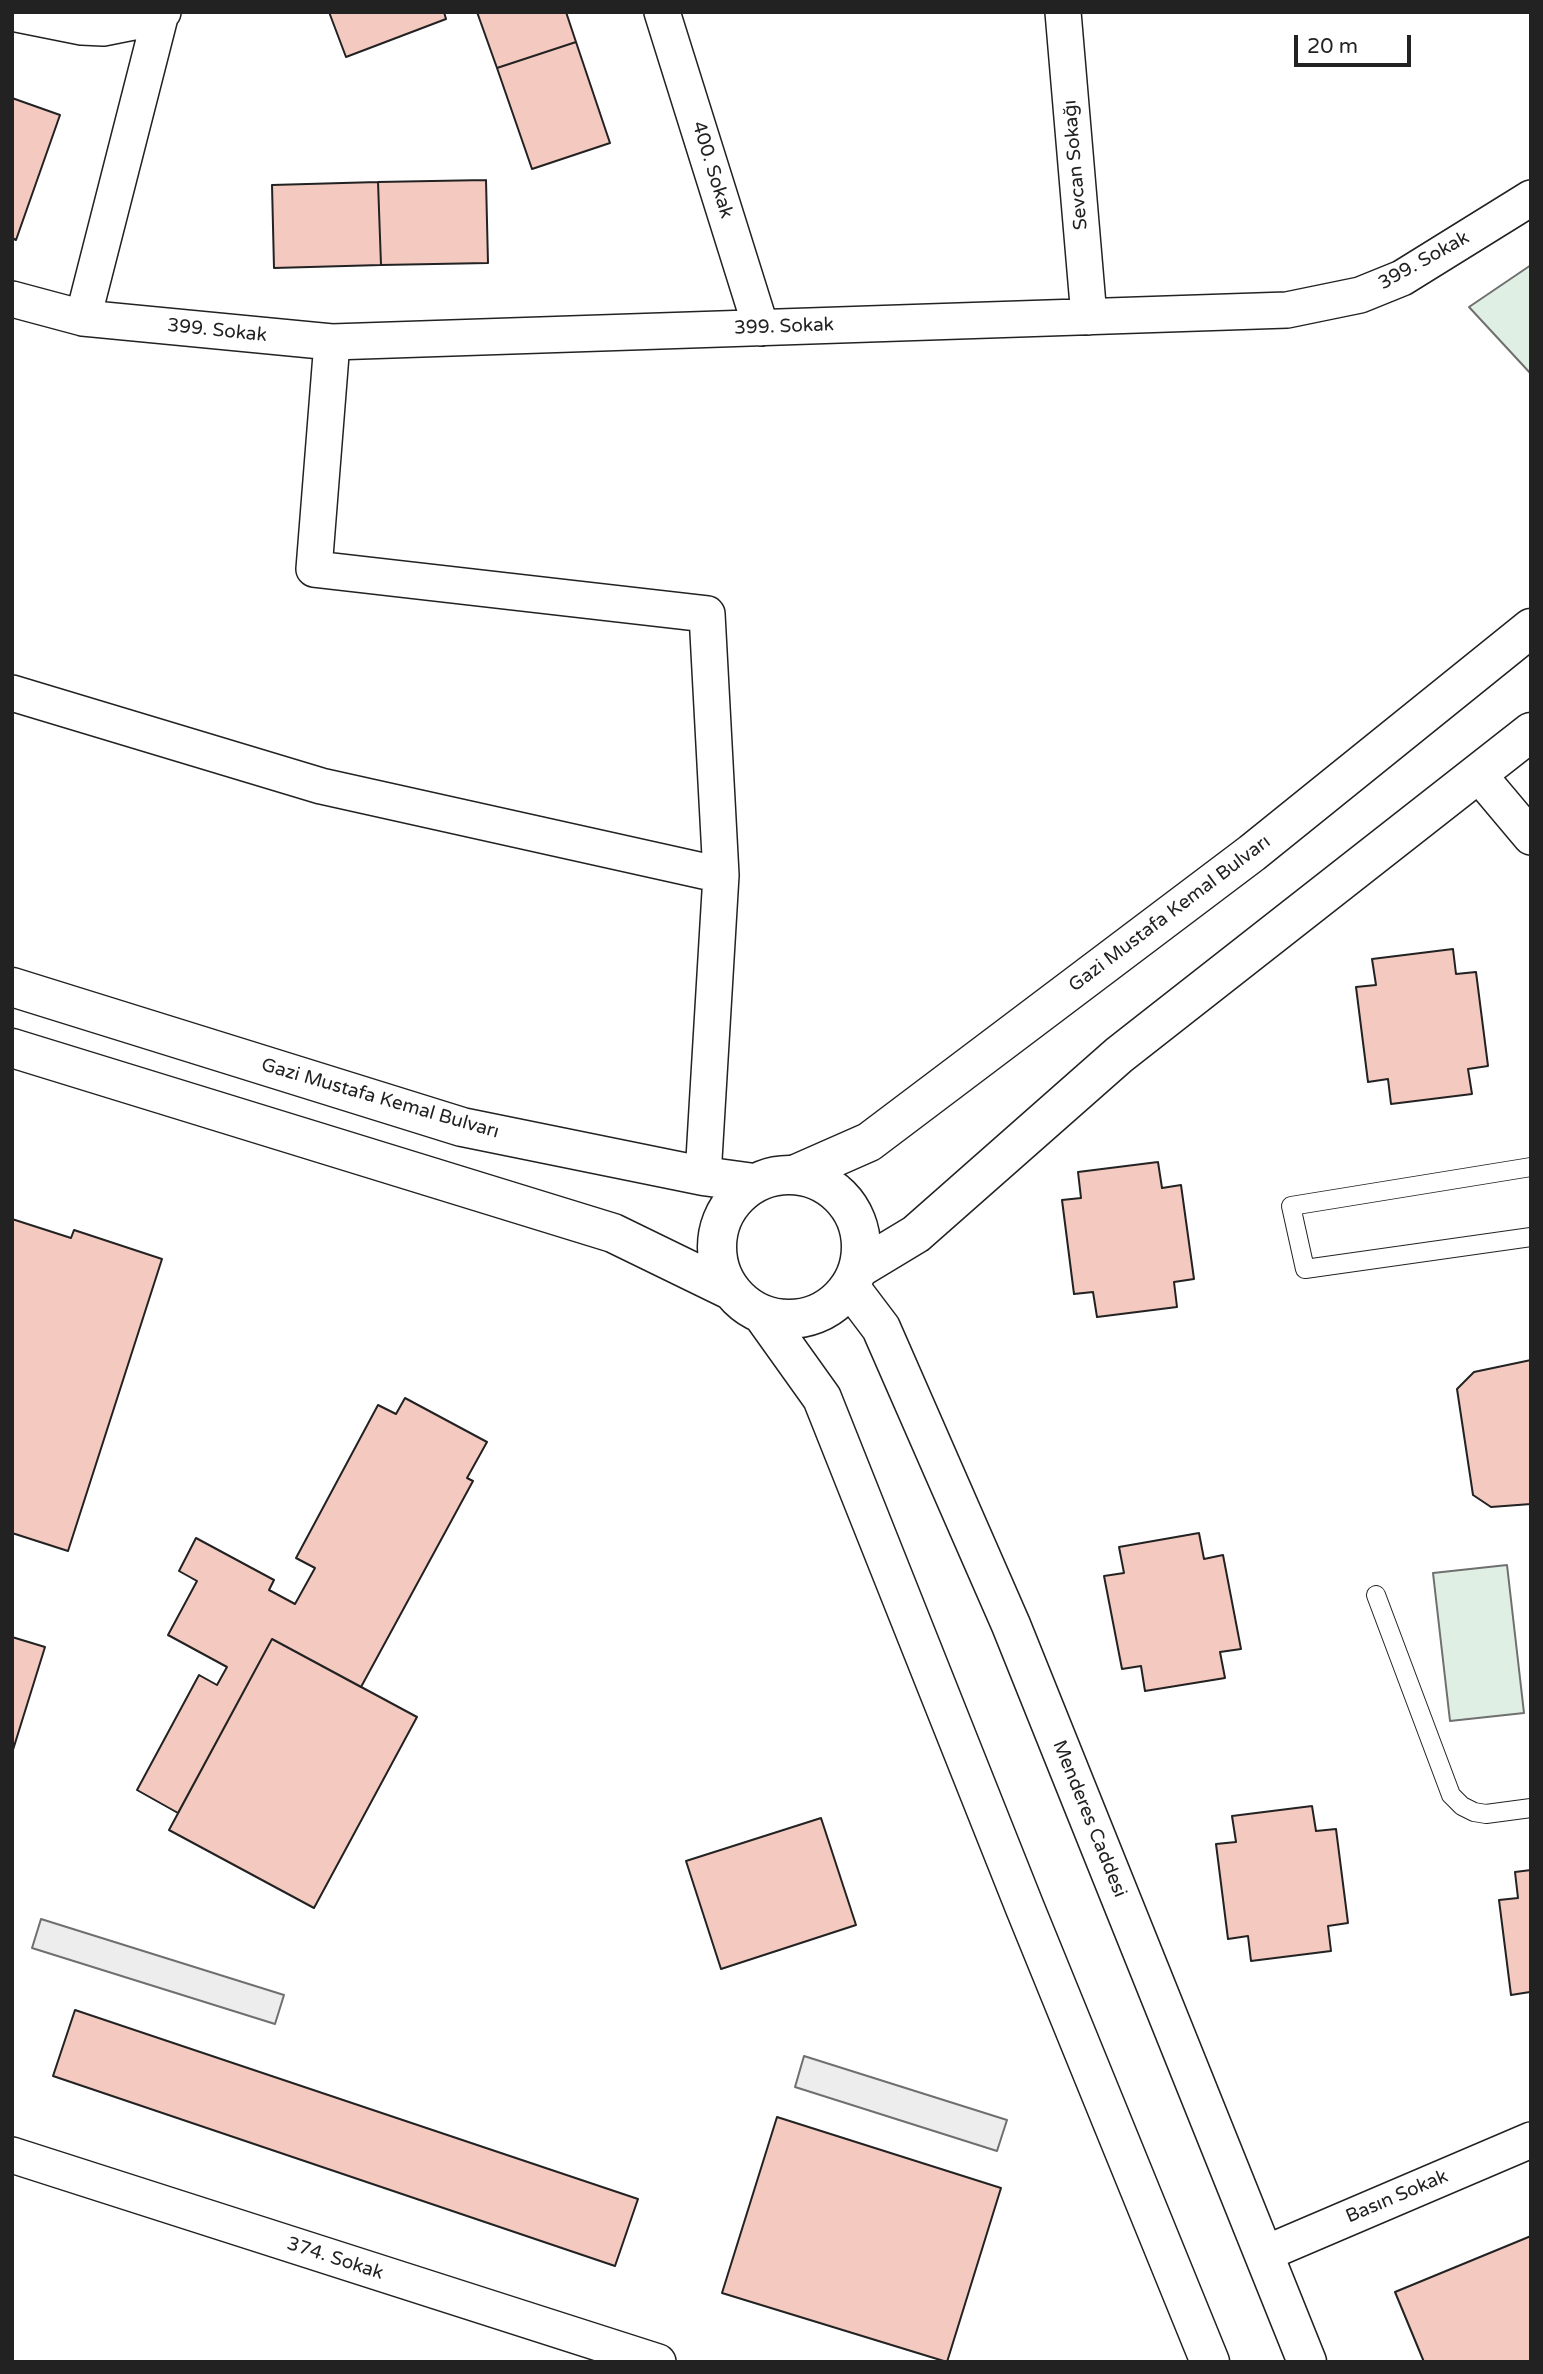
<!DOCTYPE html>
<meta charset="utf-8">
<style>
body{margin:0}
#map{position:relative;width:1543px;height:2374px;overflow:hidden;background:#fff;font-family:"Varela Round",sans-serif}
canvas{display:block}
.frame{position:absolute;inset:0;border:14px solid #222;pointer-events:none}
.scale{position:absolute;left:1294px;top:35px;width:117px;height:32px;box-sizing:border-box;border:4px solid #222;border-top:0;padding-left:9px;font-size:21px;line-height:24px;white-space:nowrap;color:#222;-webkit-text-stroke:5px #fff;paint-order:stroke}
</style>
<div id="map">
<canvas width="1543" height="2374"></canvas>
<div class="frame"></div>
<div class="scale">20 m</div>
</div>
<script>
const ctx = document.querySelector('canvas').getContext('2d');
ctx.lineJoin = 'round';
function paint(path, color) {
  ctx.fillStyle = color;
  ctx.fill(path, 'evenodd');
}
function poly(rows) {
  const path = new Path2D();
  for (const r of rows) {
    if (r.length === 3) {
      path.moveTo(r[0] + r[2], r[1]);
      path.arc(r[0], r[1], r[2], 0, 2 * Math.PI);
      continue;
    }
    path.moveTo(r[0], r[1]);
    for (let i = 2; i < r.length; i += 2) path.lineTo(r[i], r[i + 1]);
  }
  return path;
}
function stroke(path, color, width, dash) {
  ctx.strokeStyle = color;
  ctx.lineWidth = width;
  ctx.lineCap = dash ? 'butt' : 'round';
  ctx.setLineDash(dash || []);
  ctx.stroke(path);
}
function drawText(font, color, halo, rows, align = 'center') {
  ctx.font = font + ' "Varela Round",sans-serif';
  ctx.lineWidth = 5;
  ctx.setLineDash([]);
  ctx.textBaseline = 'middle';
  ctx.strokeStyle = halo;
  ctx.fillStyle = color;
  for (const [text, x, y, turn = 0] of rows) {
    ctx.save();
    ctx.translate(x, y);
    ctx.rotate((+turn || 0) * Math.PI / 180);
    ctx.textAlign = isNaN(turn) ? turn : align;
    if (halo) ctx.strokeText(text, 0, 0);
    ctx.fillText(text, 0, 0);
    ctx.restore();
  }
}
const green = poly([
 [1531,265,1531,374,1469,307,1531,265],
 [1507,1565,1524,1713,1450,1721,1433,1573,1507,1565]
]);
paint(green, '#e0efe3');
stroke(green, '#6f6f6f', 2);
const parking = poly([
 [41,1919,284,1995,275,2024,32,1948,41,1919],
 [804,2056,1007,2120,997,2151,795,2087,804,2056]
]);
paint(parking, '#ededed');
stroke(parking, '#6f6f6f', 2);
const building = poly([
 [329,12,444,12,446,19,346,57,329,12],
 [477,12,566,12,576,42,497,68,477,12],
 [576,42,610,143,532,169,497,68,576,42],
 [12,98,60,115,16,240,12,238,12,98],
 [486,180,488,263,381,265,378,182,486,180],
 [378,182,381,265,274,268,272,185,378,182],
 [1453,949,1456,974,1476,972,1488,1066,1468,1069,1472,1094,1391,1104,1388,1079,1368,1082,1356,987,1376,985,1372,959,1453,949],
 [1158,1162,1162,1188,1181,1185,1194,1279,1174,1282,1177,1307,1097,1317,1093,1292,1074,1294,1062,1200,1081,1198,1078,1172,1158,1162],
 [12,1219,71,1238,74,1230,162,1259,68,1551,12,1533,12,1219],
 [1531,1360,1531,1504,1491,1507,1473,1495,1457,1389,1474,1372,1531,1360],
 [405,1398,487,1442,467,1478,473,1481,361,1687,272,1639,178,1813,137,1790,199,1675,217,1685,227,1667,168,1635,197,1581,179,1571,196,1538,274,1580,269,1590,295,1604,315,1568,296,1558,378,1405,396,1414,405,1398],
 [1199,1533,1204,1559,1223,1555,1241,1649,1220,1652,1225,1678,1145,1691,1141,1666,1122,1669,1104,1576,1124,1573,1119,1547,1199,1533],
 [12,1637,45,1647,12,1753,12,1637],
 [272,1639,417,1717,314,1908,169,1830,272,1639],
 [1312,1806,1316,1831,1336,1829,1348,1923,1328,1926,1331,1951,1251,1961,1248,1936,1228,1939,1216,1844,1236,1842,1232,1816,1312,1806],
 [821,1818,856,1925,721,1969,686,1861,821,1818],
 [1531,1870,1531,1995,1530,1992,1511,1995,1499,1900,1518,1898,1515,1872,1531,1870],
 [75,2010,638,2199,615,2266,53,2076,75,2010],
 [777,2117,1001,2188,947,2362,722,2293,777,2117],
 [1531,2236,1531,2362,1424,2362,1395,2292,1531,2236]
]);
paint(building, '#f3c9c0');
stroke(building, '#222', 2);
const service = poly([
 [1531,1167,1291,1206,1305,1269,1531,1237],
 [1376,1595,1451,1795,1462,1806,1474,1812,1486,1814,1531,1808]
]);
const minor = poly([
 [662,12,761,328],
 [1063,12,1089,317],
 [12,13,82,27,103,28,148,19,163,12],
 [12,299,83,318,332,342,1287,310,1360,295,1402,278,1531,198],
 [83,318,161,13],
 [332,342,314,569,707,614,721,875],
 [12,693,321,786,721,875,703,1176],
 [1478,774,1531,837],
 [12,2155,658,2362],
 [1264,2254,1531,2140]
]);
const secondary = poly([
 [12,987,462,1127,703,1176,754,1183],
 [12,1048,613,1233,730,1290],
 [789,1247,72],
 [794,1175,869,1142,1252,853,1531,628],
 [858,1269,916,1234,1119,1055,1531,732],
 [850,1287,881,1328,1011,1625,1307,2362],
 [762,1314,822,1398,1025,1908,1210,2362]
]);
stroke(service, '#222', 20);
stroke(minor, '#222', 38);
stroke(secondary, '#222', 41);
stroke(service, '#fff', 18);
stroke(minor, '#fff', 35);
stroke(secondary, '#fff', 38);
drawText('19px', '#222', '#fff', [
 ["Sevcan Sokağı",1076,165,-95],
 ["400. Sokak",712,170,73],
 ["399. Sokak",1424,261,-29],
 ["399. Sokak",784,327,-2],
 ["399. Sokak",217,331,6],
 ["Gazi Mustafa Kemal Bulvarı",1170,914,-37],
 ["Gazi Mustafa Kemal Bulvarı",380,1099,16],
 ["Menderes Caddesi",1089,1819,68],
 ["Basın Sokak",1397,2197,-23],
 ["374. Sokak",335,2259,18]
]);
</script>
